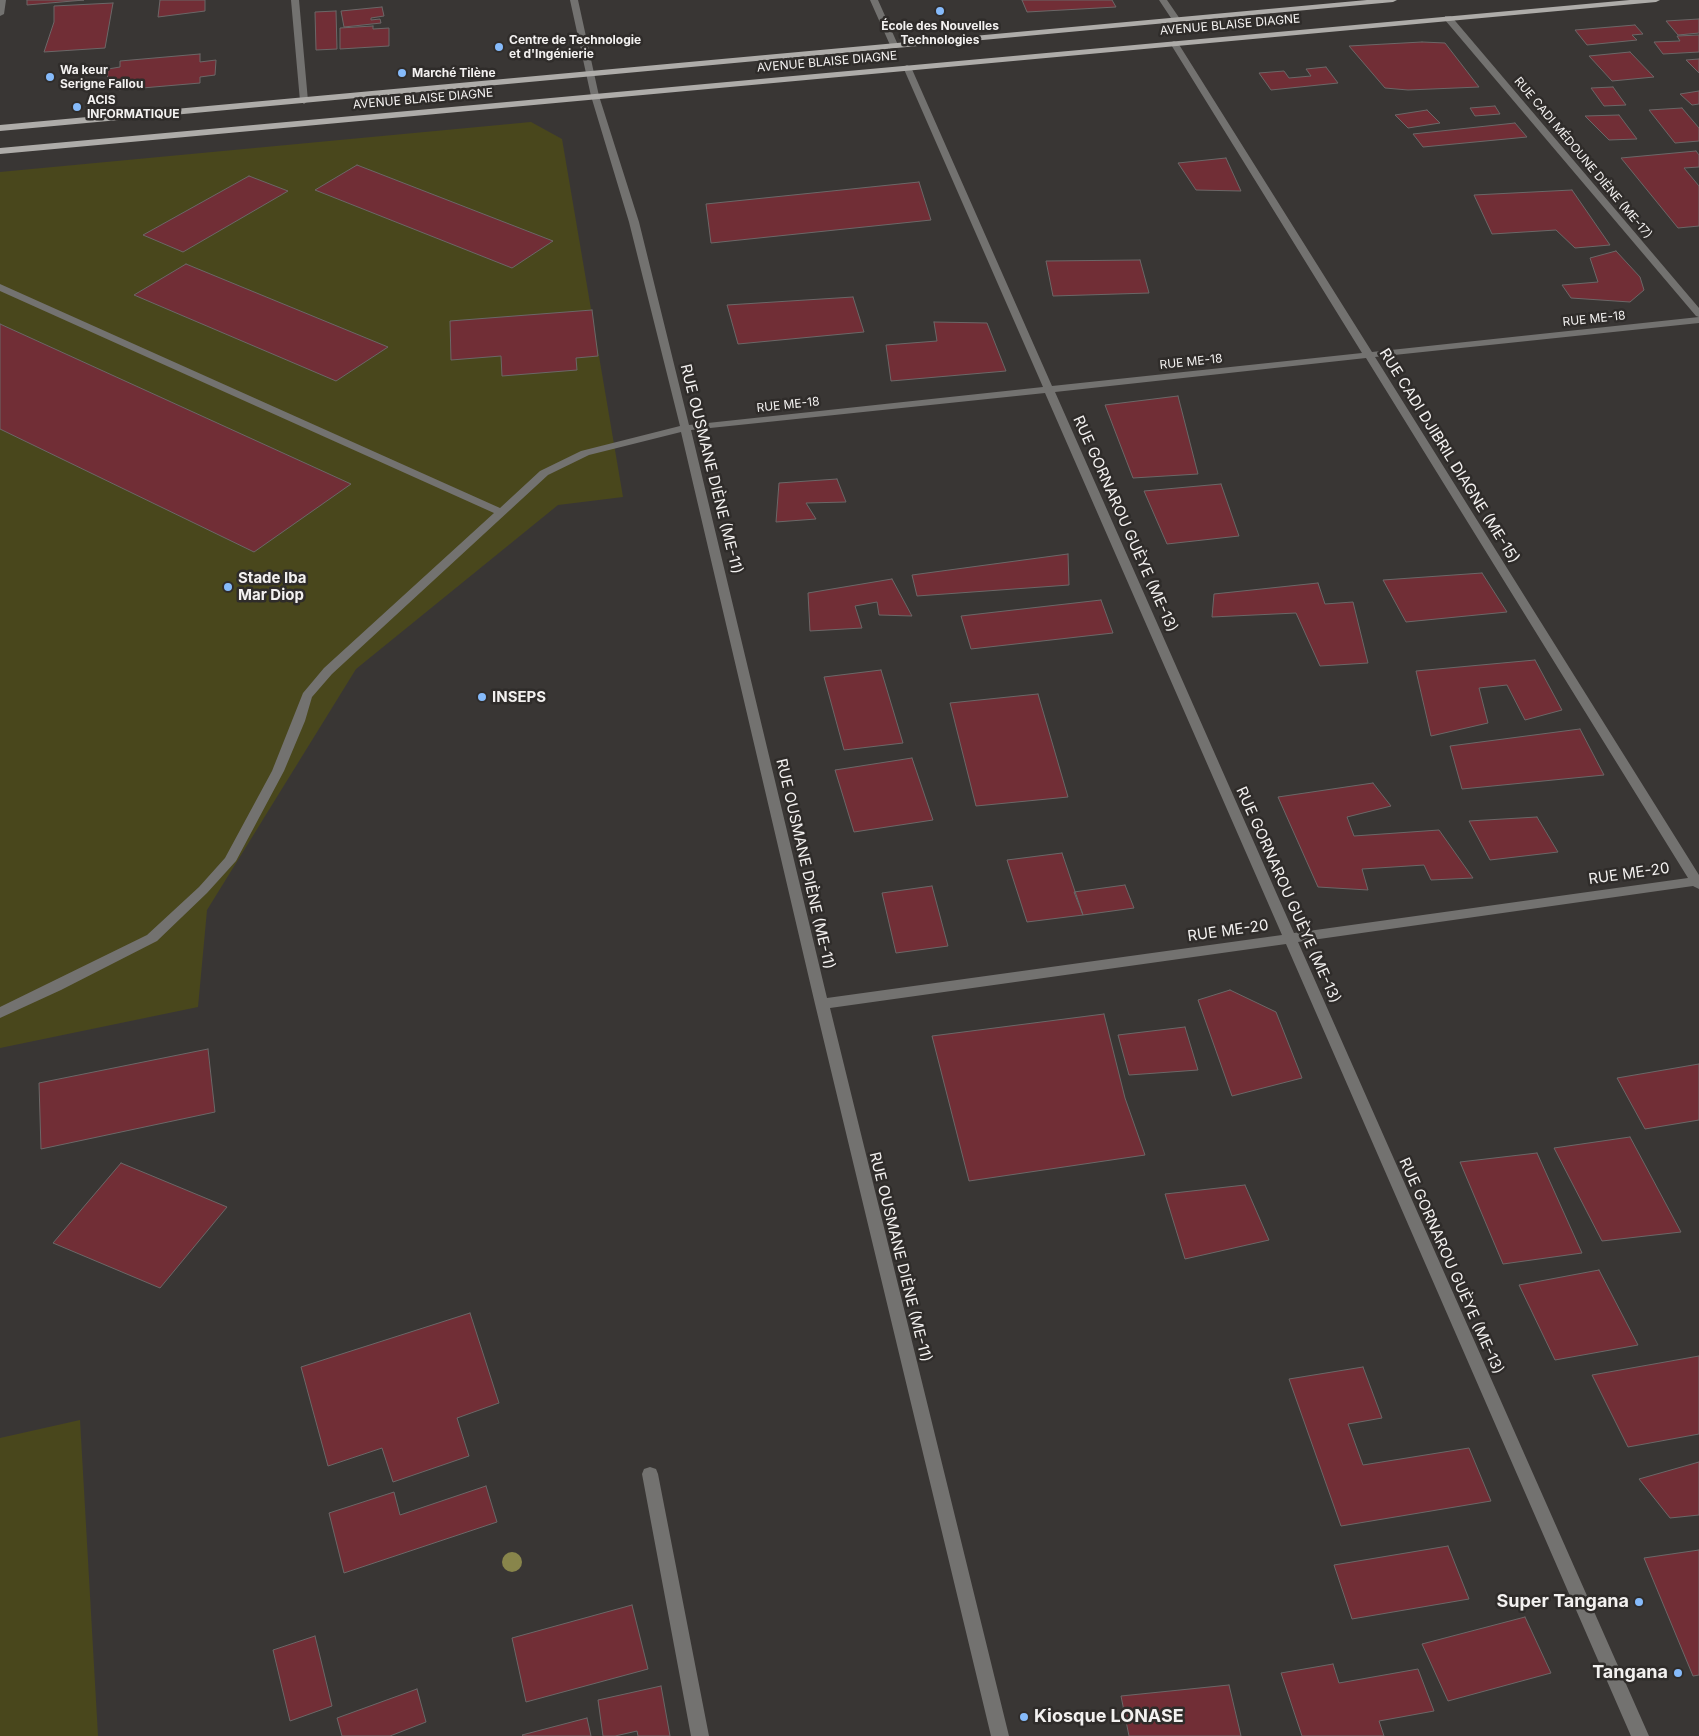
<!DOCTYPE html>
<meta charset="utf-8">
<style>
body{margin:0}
canvas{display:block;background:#393634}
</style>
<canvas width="1699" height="1736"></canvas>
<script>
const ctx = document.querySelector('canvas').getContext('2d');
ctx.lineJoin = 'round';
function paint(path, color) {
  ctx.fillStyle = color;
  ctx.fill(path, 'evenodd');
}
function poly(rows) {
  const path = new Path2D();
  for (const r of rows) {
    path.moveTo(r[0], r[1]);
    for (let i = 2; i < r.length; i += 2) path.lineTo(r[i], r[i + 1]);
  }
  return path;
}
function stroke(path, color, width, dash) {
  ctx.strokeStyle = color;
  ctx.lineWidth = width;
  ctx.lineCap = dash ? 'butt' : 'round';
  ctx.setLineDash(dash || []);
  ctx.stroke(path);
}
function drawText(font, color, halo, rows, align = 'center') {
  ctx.font = font + ' Inter,sans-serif';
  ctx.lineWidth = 5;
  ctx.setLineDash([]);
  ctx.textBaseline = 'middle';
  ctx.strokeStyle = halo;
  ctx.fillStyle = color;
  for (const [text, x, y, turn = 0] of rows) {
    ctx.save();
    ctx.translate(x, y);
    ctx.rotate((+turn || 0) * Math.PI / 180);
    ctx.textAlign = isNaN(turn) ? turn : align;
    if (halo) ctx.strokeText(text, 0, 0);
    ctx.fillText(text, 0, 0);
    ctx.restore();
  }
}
paint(poly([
 [531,122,562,139,623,497,558,505,356,669,207,910,198,1007,0,1048,0,172],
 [80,1420,98,1736,0,1736,0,1438]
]), '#49471c');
const building = poly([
 [27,0,84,0,27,5,27,0],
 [160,0,205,0,205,11,158,17,160,0],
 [1022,0,1112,0,1116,7,1027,12,1022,0],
 [113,3,105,48,44,52,54,22,54,6,113,3],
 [382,7,384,16,371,18,371,20,380,19,381,23,344,27,341,11,382,7],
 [336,11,337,49,316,50,315,12,336,11],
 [1699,19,1699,33,1678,35,1666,21,1699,19],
 [1635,25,1643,34,1632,35,1637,40,1587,45,1575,30,1635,25],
 [373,26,373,29,389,28,389,46,340,49,340,28,373,26],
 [1699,35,1699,52,1663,54,1654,42,1680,41,1677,36,1699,35],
 [1422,42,1445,43,1479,87,1408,90,1385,88,1349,46,1422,42],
 [1630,52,1654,77,1612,81,1589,56,1630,52],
 [200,54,200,62,216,60,215,75,200,77,200,83,119,90,120,84,107,85,108,69,120,67,120,61,200,54],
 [1699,59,1699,73,1686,60,1699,59],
 [1326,67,1338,83,1271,90,1259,73,1284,71,1289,78,1311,76,1306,69,1326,67],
 [1613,87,1626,105,1604,106,1591,88,1613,87],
 [1699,91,1699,104,1692,105,1680,94,1699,91],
 [1495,106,1500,114,1475,116,1470,108,1495,106],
 [1682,108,1699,128,1699,141,1675,143,1649,110,1682,108],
 [1427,110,1440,123,1408,128,1395,115,1427,110],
 [1619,115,1637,139,1609,140,1585,116,1619,115],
 [1515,123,1527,137,1423,147,1413,134,1515,123],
 [1696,151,1699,155,1699,167,1684,168,1699,186,1699,226,1678,228,1621,158,1696,151],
 [1226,158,1241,191,1196,190,1178,163,1226,158],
 [357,165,553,241,512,268,315,190,357,165],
 [249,176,288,191,183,252,143,235,249,176],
 [919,182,931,220,711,243,706,204,919,182],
 [1572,190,1610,245,1575,248,1556,230,1492,234,1474,195,1572,190],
 [1616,251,1640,277,1644,290,1630,302,1571,298,1562,285,1598,282,1590,258,1616,251],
 [1140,260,1149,293,1053,296,1046,261,1140,260],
 [186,264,388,347,336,381,134,295,186,264],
 [853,297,864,332,738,344,727,305,853,297],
 [592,310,598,356,576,358,577,370,502,376,501,356,451,360,450,321,592,310],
 [934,322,987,323,1006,371,891,381,886,345,937,341,934,322],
 [0,324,351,484,254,552,0,429,0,324],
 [1178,396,1198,474,1133,478,1105,405,1178,396],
 [837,479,846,502,806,503,816,519,776,522,779,483,837,479],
 [1221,484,1239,536,1167,544,1144,491,1221,484],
 [1068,554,1069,585,917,596,912,575,1068,554],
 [1482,573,1507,612,1406,622,1383,580,1482,573],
 [892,579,912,616,879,615,877,602,855,606,862,628,810,631,808,593,892,579],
 [1318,583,1325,604,1353,602,1368,663,1320,666,1296,613,1212,617,1214,594,1318,583],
 [1101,600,1113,633,971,649,961,616,1101,600],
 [1535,660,1562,710,1525,720,1507,685,1479,688,1488,723,1431,736,1416,671,1535,660],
 [881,670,903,743,844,750,824,677,881,670],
 [1038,694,1068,797,976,806,950,703,1038,694],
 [1580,729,1604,775,1462,789,1450,746,1580,729],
 [912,758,933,820,854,832,835,770,912,758],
 [1373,783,1391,806,1347,817,1354,836,1439,830,1473,878,1431,880,1424,865,1362,869,1368,890,1318,887,1278,797,1373,783],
 [1537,817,1558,852,1490,860,1469,821,1537,817],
 [1062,853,1083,915,1027,922,1007,860,1062,853],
 [1125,885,1134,908,1083,915,1074,892,1125,885],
 [932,886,948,946,896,953,882,893,932,886],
 [1230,990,1276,1012,1302,1078,1232,1096,1198,1000,1230,990],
 [1104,1014,1125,1098,1145,1155,969,1181,932,1036,1104,1014],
 [1185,1027,1198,1070,1129,1075,1118,1035,1185,1027],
 [208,1049,215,1112,41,1149,39,1083,208,1049],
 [1699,1064,1699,1120,1645,1129,1617,1078,1699,1064],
 [1630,1137,1681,1232,1602,1241,1554,1148,1630,1137],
 [1537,1153,1582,1253,1503,1264,1460,1162,1537,1153],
 [121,1163,227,1207,160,1288,53,1243,121,1163],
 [1245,1185,1269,1240,1185,1259,1165,1194,1245,1185],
 [1599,1270,1638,1345,1555,1360,1519,1285,1599,1270],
 [470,1313,499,1403,457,1418,469,1456,393,1482,382,1448,328,1466,301,1367,470,1313],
 [1699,1356,1699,1434,1628,1447,1592,1375,1699,1356],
 [1363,1367,1382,1418,1348,1424,1363,1465,1469,1448,1491,1501,1341,1526,1289,1379,1363,1367],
 [1699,1462,1699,1515,1670,1518,1639,1479,1699,1462],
 [486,1486,497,1522,344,1573,329,1513,394,1492,400,1515,486,1486],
 [1448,1546,1469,1599,1352,1619,1334,1565,1448,1546],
 [1699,1550,1699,1675,1693,1676,1644,1558,1699,1550],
 [632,1605,648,1669,526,1702,512,1638,632,1605],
 [1525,1617,1551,1673,1448,1701,1422,1644,1525,1617],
 [315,1636,332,1706,290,1721,273,1650,315,1636],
 [1333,1664,1339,1683,1418,1669,1434,1711,1379,1721,1384,1736,1302,1736,1281,1673,1333,1664],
 [1229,1685,1241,1736,1129,1736,1121,1696,1229,1685],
 [661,1686,670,1736,638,1736,637,1731,615,1736,603,1736,598,1700,661,1686],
 [417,1689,426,1722,390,1736,342,1736,337,1718,417,1689],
 [587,1718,591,1736,523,1736,522,1735,587,1718]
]);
paint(building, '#712e36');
stroke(building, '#6b6767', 1);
paint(poly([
 [0,0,6,0,4,14,0,16,0,0],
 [291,0,299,0,308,101,304,104,300,101,291,0],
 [570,0,578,0,599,96,639,222,689,425,1043,387,903,67,907,65,911,67,1052,386,1362,353,1170,43,1174,41,1178,43,1372,352,1699,317,1699,323,1375,357,1699,875,1699,889,1693,886,1298,942,1649,1736,1631,1736,1286,944,830,1008,1009,1736,991,1736,815,1004,681,432,589,455,548,475,332,674,312,697,305,721,284,771,236,861,207,893,157,941,61,990,0,1018,0,1007,147,935,199,887,225,858,272,771,303,693,324,668,494,513,0,291,0,284,500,508,540,471,581,451,680,426,629,222,591,96,570,0],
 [1366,358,1688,878,1294,933,1055,392,1366,358],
 [1045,393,1282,935,827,998,691,430,1045,393],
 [870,0,878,0,898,45,897,47,890,45,870,0],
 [1159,0,1167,0,1180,19,1179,21,1173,21,1159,0],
 [1445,16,1451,16,1699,308,1699,317,1696,316,1445,20,1445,16],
 [650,1467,656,1469,658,1474,709,1736,691,1736,642,1474,644,1469,650,1467]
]), '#737270');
paint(poly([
 [1367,0,1397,0,1393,2,0,131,0,125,1367,0],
 [1630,0,1660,0,1656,2,0,154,0,148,1630,0]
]), '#aeaca9');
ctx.fillStyle = '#88854b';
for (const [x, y] of [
 [512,1562]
]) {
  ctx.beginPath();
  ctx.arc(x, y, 10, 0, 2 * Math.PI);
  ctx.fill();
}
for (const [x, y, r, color] of [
 [940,11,5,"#86bbfb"],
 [499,47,5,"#86bbfb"],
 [402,73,5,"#86bbfb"],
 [50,77,5,"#86bbfb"],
 [77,107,5,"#86bbfb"],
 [228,587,5,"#86bbfb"],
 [482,697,5,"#86bbfb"],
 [1639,1602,5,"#86bbfb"],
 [1678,1673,5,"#86bbfb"],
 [1024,1717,5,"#86bbfb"]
]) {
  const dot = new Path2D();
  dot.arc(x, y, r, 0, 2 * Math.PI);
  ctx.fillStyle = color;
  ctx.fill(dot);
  stroke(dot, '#2f2c2a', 2);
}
drawText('12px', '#f3f1f0', '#2f2c2a', [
 ["AVENUE BLAISE DIAGNE",1230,25,-5],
 ["AVENUE BLAISE DIAGNE",827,62,-5],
 ["AVENUE BLAISE DIAGNE",423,99,-5],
 ["RUE CADI MÉDOUNE DIÈNE (ME-17)",1583,158,50],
 ["RUE ME-18",1594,319,-6],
 ["RUE ME-18",1191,362,-6],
 ["RUE ME-18",788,405,-6]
]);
drawText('bold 12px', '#f3f1f0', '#2f2c2a', [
 ["École des Nouvelles",940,26,"center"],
 ["Technologies",940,40,"center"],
 ["Centre de Technologie",509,40],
 ["et d'Ingénierie",509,54],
 ["Wa keur",60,70],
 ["Serigne Fallou",60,84],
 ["Marché Tilène",412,73],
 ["ACIS",87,100],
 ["INFORMATIQUE",87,114]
], 'left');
drawText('15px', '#f3f1f0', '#2f2c2a', [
 ["RUE CADI DJIBRIL DIAGNE (ME-15)",1449,456,58],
 ["RUE OUSMANE DIÈNE (ME-11)",711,469,76],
 ["RUE GORNAROU GUÈYE (ME-13)",1125,524,66],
 ["RUE OUSMANE DIÈNE (ME-11)",805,864,77],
 ["RUE ME-20",1629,874,-8],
 ["RUE GORNAROU GUÈYE (ME-13)",1288,895,66],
 ["RUE ME-20",1228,931,-8],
 ["RUE OUSMANE DIÈNE (ME-11)",900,1257,76],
 ["RUE GORNAROU GUÈYE (ME-13)",1451,1266,66]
]);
drawText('bold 15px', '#f3f1f0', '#2f2c2a', [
 ["Stade Iba",238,578],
 ["Mar Diop",238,595],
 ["INSEPS",492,697]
], 'left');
drawText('bold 18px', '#f3f1f0', '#2f2c2a', [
 ["Super Tangana",1629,1602],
 ["Tangana",1668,1673],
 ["Kiosque LONASE",1034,1717,"left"]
], 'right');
</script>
